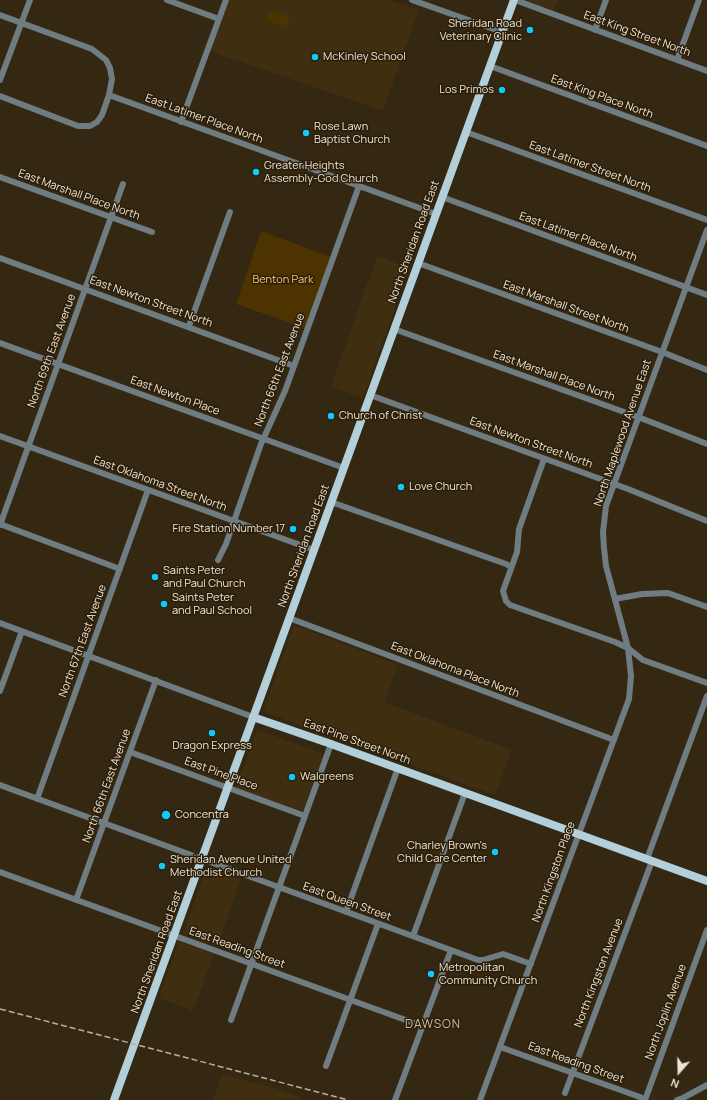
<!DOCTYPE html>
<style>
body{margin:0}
#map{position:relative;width:707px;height:1100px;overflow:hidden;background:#352812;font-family:Manrope,sans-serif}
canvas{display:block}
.north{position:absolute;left:659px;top:1052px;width:40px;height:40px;-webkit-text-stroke:3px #2b1e08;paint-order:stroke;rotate:200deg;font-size:11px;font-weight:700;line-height:16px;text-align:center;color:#eee5d8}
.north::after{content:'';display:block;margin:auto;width:14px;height:18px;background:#eee5d8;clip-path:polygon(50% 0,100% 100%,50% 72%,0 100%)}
</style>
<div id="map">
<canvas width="707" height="1100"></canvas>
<div class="north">N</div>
</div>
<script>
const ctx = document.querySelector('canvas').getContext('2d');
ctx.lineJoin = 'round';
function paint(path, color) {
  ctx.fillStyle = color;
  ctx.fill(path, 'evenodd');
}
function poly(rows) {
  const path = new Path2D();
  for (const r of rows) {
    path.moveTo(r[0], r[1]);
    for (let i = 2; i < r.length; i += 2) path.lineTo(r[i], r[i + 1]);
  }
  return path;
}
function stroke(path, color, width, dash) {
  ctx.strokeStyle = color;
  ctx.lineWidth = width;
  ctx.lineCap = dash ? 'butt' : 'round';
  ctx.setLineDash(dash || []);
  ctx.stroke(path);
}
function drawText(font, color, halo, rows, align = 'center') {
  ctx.font = font + ' Manrope,sans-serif';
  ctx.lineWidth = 3;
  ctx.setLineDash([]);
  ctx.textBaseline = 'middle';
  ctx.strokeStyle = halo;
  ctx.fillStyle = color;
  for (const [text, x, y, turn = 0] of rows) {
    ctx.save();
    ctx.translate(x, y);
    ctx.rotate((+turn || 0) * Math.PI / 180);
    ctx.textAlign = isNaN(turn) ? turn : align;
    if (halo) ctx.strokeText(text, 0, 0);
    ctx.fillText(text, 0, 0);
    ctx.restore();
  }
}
paint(poly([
 [229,0,390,0,419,10,383,111,210,51],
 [525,0,558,0,553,11],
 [377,256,409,268,363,398,331,387],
 [294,625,398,665,384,702,512,750,495,795,267,713,264,708],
 [257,730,324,754,304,808,301,811,236,788],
 [207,867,241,879,217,946,183,934],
 [179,941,214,954,193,1011,159,998],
 [222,1074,274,1088,305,1099,213,1100]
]), '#3f2e10');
paint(poly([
 [270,10,290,17,287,27,266,20],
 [261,231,331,257,305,328,236,304]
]), '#4d3300');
stroke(poly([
 [167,0,219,19],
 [412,0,502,32],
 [515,0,707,71],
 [0,15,92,49,106,60,110,68,112,79,109,95,102,115,97,122,90,126,78,126,0,96],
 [595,30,606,0],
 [677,60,699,0],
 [490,66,707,146],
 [0,80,30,0],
 [109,95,436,214],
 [181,122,226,0],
 [466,132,707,220],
 [0,177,152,232],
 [442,197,707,295],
 [0,258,294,366],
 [418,263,662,352,707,370],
 [189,326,230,212],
 [394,329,638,417,707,444],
 [0,343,344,468],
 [370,395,628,489,707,521],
 [0,436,314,550],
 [544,459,519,529,517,552,503,591,506,601,510,605,615,642,628,648,643,660,707,683],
 [331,502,506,564,511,567],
 [0,524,120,569],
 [0,525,123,184],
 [218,560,226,544,261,444,285,391,359,186],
 [615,599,642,594,668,593,707,607],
 [289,618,614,740],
 [0,623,253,717],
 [0,691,22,631],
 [130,752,305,816],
 [0,785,478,960,483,960,503,954,531,964],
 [37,799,148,490],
 [647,859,707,696],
 [0,872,422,1026],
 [76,900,156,680],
 [346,912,398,768],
 [413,936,465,793],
 [231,1020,331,744],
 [500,1047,640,1097,645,1100],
 [326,1066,378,924],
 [565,1093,652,861],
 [395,1100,451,950],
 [480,1100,629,699,631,676,628,648,606,566,604,548,603,532,606,506,707,230],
 [645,1100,707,930],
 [677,1100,683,1098,707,1085]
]), '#6f7c82', 6);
stroke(poly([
 [253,717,331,744,707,881],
 [114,1100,514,0]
]), '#b2cfda', 8);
stroke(poly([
 [0,1009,348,1100]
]), '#b9afa0', 1.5, [6, 3]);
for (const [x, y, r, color] of [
 [530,30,4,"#11cafb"],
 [315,57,4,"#11cafb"],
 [502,90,4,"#11cafb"],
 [306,133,4,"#11cafb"],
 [256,172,4,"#11cafb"],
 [331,416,4,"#11cafb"],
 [401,487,4,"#11cafb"],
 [293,529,4,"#11cafb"],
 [155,577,4,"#11cafb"],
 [164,604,4,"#11cafb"],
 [212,733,4,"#11cafb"],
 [292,777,4,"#11cafb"],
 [166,815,5,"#11cafb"],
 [495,852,4,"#11cafb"],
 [162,866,4,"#11cafb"],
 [431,974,4,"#11cafb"]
]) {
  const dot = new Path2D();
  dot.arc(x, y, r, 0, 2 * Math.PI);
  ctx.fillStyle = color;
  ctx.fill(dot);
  stroke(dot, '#2b1e08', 1.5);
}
drawText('11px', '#eee5d8', '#2b1e08', [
 ["Sheridan Road",522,24,"right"],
 ["Veterinary Clinic",522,37,"right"],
 ["McKinley School",323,57],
 ["Los Primos",494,90,"right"],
 ["Rose Lawn",314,127],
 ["Baptist Church",314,140],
 ["Greater Heights",264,166],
 ["Assembly-God Church",264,179],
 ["Church of Christ",339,416],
 ["Love Church",409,487],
 ["Fire Station Number 17",285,529,"right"],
 ["Saints Peter",163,571],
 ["and Paul Church",163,584],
 ["Saints Peter",172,598],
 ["and Paul School",172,611],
 ["Dragon Express",212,746,"center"],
 ["Walgreens",300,777],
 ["Concentra",175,815],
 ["Charley Brown's",487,846,"right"],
 ["Child Care Center",487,859,"right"],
 ["Sheridan Avenue United",170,860],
 ["Methodist Church",170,873],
 ["Metropolitan",439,968],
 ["Community Church",439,981]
], 'left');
drawText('11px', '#eee5d8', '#2b1e08', [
 ["East King Street North",637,34,20],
 ["East King Place North",602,97,20],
 ["East Latimer Place North",204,119,20],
 ["East Latimer Street North",590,167,20],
 ["East Marshall Place North",79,195,20],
 ["East Latimer Place North",578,237,20],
 ["North Sheridan Road East",414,242,-70],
 ["East Newton Street North",151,302,20],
 ["East Marshall Street North",566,307,20],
 ["North 69th East Avenue",52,351,-70],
 ["North 66th East Avenue",280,370,-69],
 ["East Marshall Place North",554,376,20],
 ["East Newton Place",175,396,20],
 ["North Maplewood Avenue East",623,433,-71],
 ["East Newton Street North",531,443,20],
 ["East Oklahoma Street North",160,484,20],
 ["North Sheridan Road East",304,546,-70],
 ["North 67th East Avenue",83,641,-70],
 ["East Oklahoma Place North",455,670,21],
 ["East Pine Street North",357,742,20],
 ["East Pine Place",221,774,20],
 ["North 66th East Avenue",107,786,-70],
 ["North Kingston Place",554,872,-70],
 ["East Queen Street",347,902,20],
 ["East Reading Street",237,948,20],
 ["North Sheridan Road East",157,952,-70],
 ["North Kingston Avenue",599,973,-69],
 ["North Joplin Avenue",666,1012,-70],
 ["East Reading Street",576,1063,20]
]);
drawText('11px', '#fcc874', '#2b1e08', [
 ["Benton Park",283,280]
]);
ctx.letterSpacing = '1px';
drawText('12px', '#cfbda3', '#2b1e08', [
 ["DAWSON",433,1025]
]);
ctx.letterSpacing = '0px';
</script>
